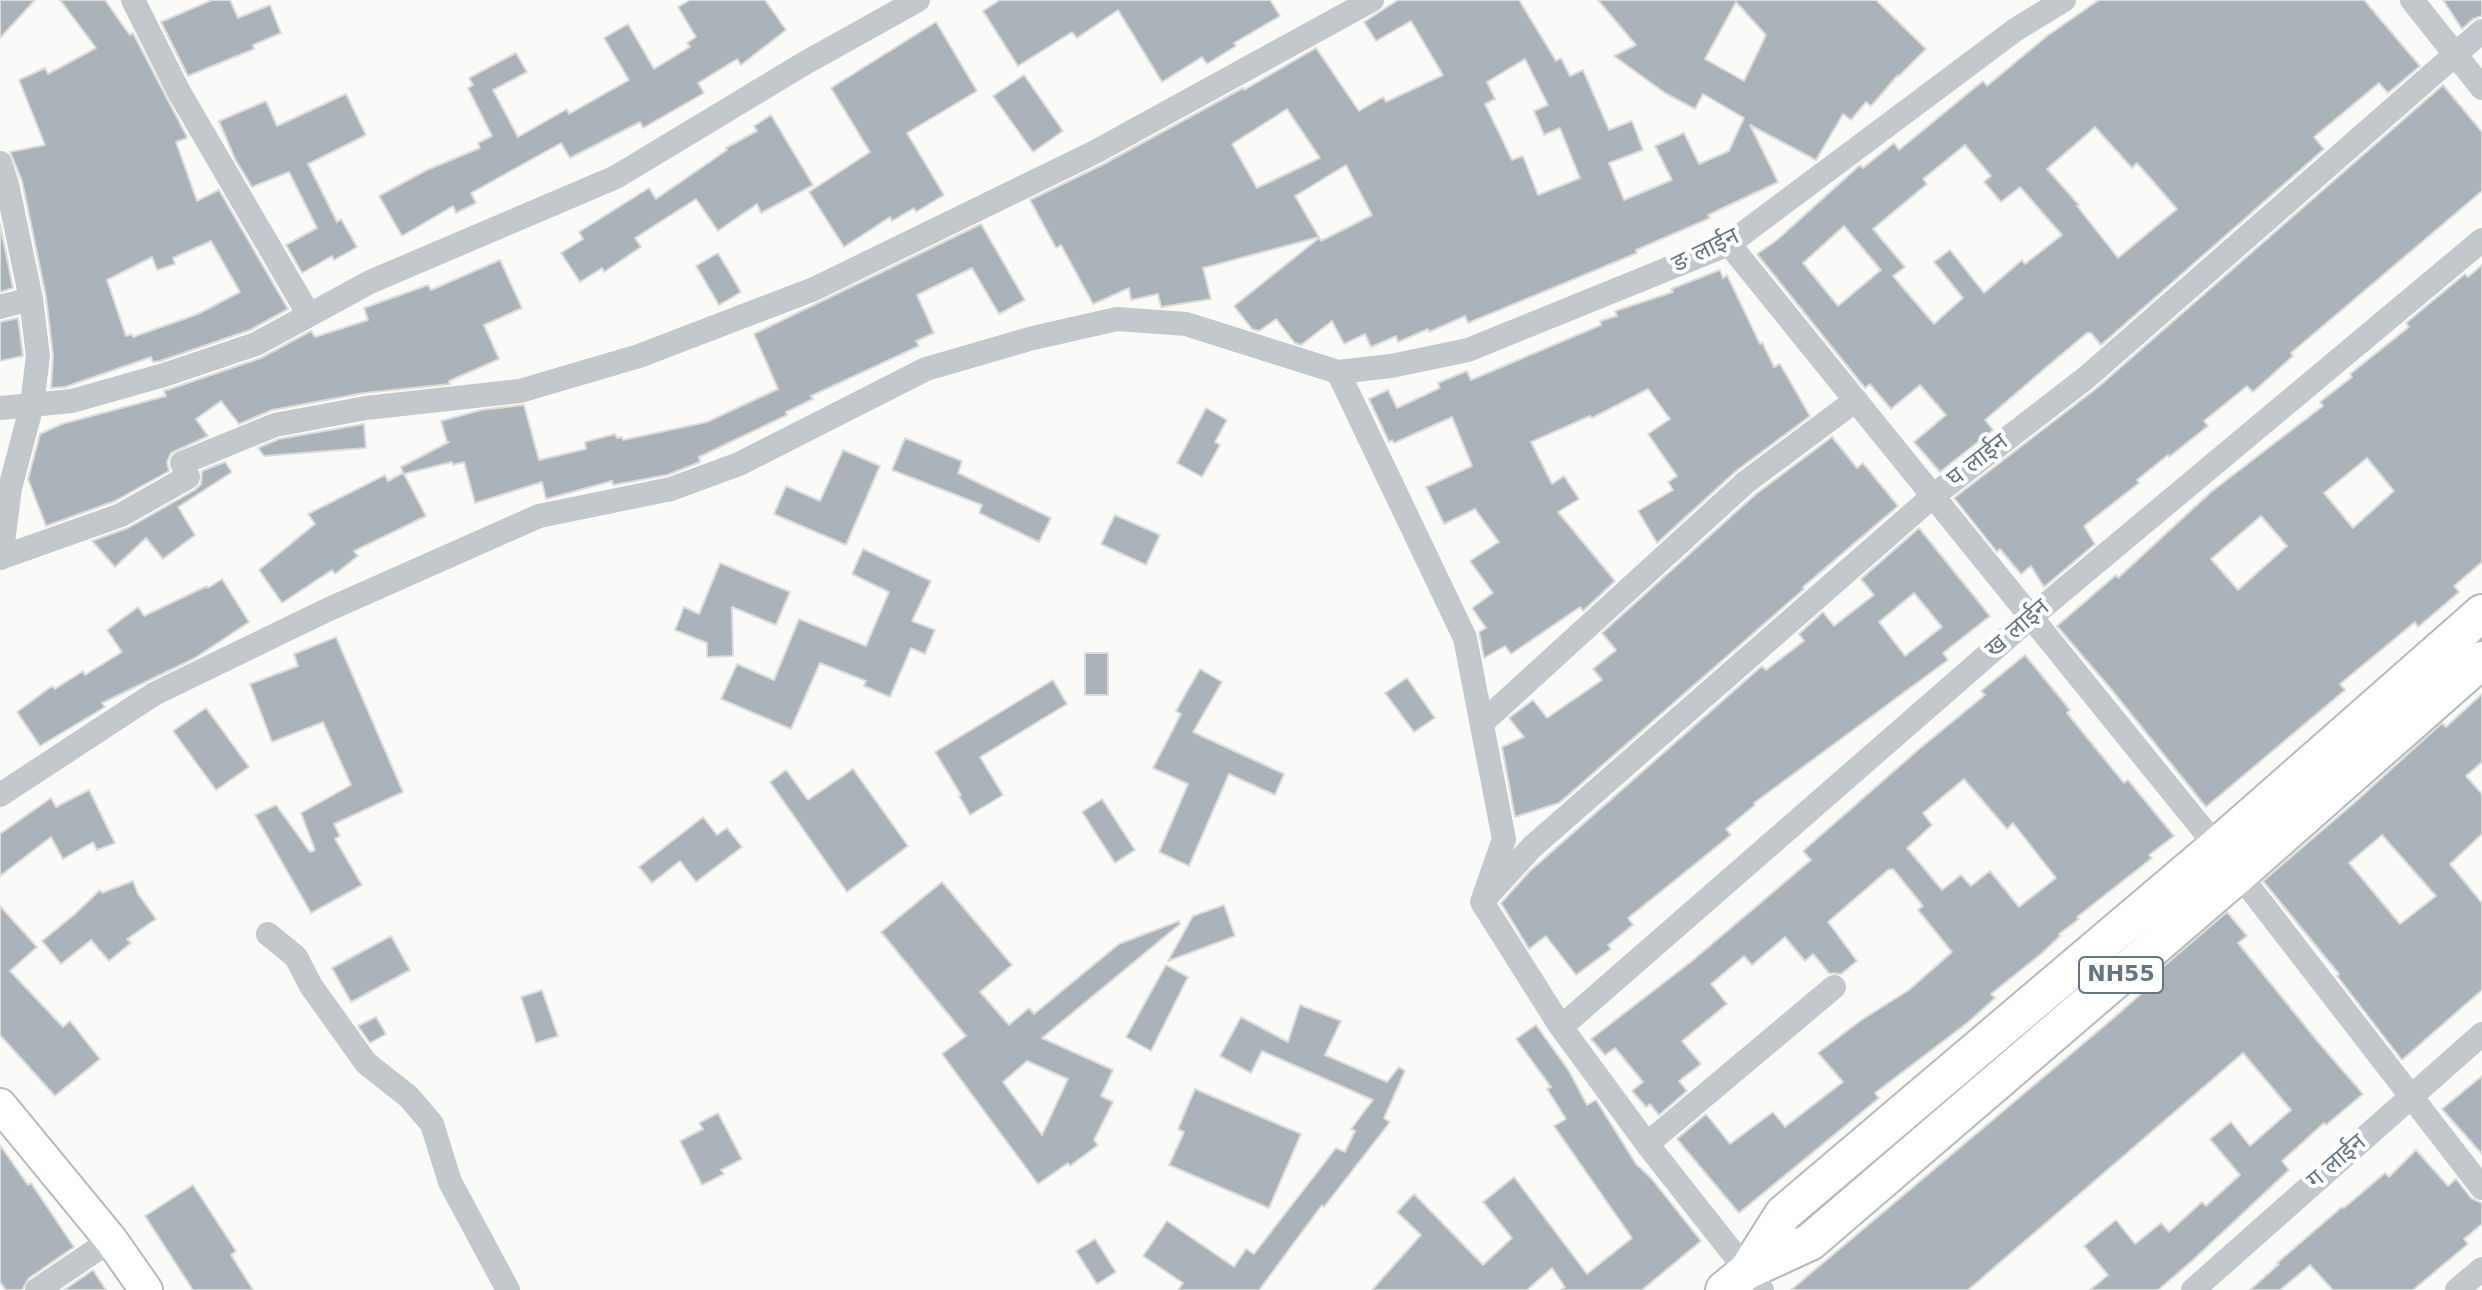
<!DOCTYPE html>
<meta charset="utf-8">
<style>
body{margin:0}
canvas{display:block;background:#fafaf8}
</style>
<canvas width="2482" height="1290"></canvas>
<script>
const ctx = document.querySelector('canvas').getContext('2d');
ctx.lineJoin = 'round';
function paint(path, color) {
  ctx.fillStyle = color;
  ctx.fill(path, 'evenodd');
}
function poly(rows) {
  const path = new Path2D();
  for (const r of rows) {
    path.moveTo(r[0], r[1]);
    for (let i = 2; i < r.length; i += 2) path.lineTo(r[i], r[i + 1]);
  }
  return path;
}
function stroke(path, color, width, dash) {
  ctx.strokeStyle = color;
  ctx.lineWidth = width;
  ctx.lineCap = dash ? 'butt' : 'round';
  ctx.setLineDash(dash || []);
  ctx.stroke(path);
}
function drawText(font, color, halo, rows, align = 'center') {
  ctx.font = font + ' "DejaVu Sans","Noto Sans Devanagari",sans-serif';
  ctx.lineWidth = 8;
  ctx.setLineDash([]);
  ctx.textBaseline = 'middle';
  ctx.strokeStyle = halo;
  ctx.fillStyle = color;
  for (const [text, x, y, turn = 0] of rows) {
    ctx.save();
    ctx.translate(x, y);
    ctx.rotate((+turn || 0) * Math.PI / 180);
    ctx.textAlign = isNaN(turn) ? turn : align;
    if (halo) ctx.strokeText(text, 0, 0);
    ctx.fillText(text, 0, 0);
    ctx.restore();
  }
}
const building = poly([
 [0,0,35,0,0,38,0,0],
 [60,0,105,0,126,30,130,35,133,33,186,135,187,138,176,142,197,201,219,190,288,309,250,330,160,361,153,362,151,357,65,387,51,388,53,355,46,297,22,181,10,152,45,145,19,80,45,68,48,74,96,48,60,0],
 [211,241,240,292,198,314,133,337,132,334,126,336,107,280,152,257,157,270,175,264,173,258,211,241],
 [212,0,230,0,238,18,270,5,281,33,253,45,254,49,188,76,161,22,212,0],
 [690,0,765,0,786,30,741,65,737,59,698,83,704,93,643,128,640,122,570,158,561,143,471,193,476,203,456,213,453,206,402,236,379,196,427,170,480,148,478,143,492,136,468,88,473,85,469,78,516,53,527,72,493,90,518,137,567,109,569,114,629,80,604,38,628,24,654,69,690,47,687,43,696,37,678,7,690,0],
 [1000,0,1270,0,1280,16,1234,43,1236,46,1207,64,1202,57,1162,82,1118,10,1077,38,1072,32,1018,66,983,11,1000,0],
 [1398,0,1519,0,1556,61,1561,58,1570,76,1583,70,1609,130,1632,121,1643,150,1609,163,1624,200,1672,180,1655,146,1684,133,1699,164,1729,151,1744,118,1703,94,1695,109,1665,93,1614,56,1636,45,1598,0,1876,0,1926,49,1899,76,1898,75,1871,106,1866,102,1851,120,1843,114,1816,160,1750,125,1778,182,1708,215,1710,218,1636,250,1637,253,1468,323,1465,316,1429,332,1428,329,1398,342,1396,336,1371,347,1365,334,1344,344,1332,321,1301,345,1295,343,1276,319,1259,331,1252,329,1234,306,1319,238,1321,241,1372,215,1346,165,1295,196,1319,237,1203,268,1211,299,1161,307,1158,294,1131,300,1129,288,1093,304,1061,245,1056,248,1030,200,1102,165,1243,88,1244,90,1316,48,1359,111,1383,97,1386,102,1443,75,1411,21,1376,41,1364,22,1398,0],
 [1736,2,1766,35,1744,81,1705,59,1736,2],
 [1525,59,1548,105,1534,111,1544,135,1560,128,1580,178,1538,195,1523,156,1512,160,1485,104,1495,99,1487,82,1525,59],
 [1287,109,1320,158,1257,188,1232,144,1287,109],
 [2099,0,2364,0,2420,66,2388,93,2379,83,2314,137,2324,149,2101,345,2091,333,2087,333,2050,364,1985,420,1993,430,1940,472,1914,442,1946,415,1920,385,1891,409,1870,384,1865,388,1757,254,1777,240,1860,165,1863,168,1894,143,1899,150,1983,81,1987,86,2047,36,2099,0],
 [2095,127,2132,168,2137,163,2177,209,2118,258,2077,206,2079,205,2047,169,2095,127],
 [1965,145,1991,176,1984,182,2001,202,2020,187,2062,235,2025,264,2022,260,1984,293,1950,250,1934,262,1963,298,1934,324,1893,276,1905,267,1873,229,1927,184,1923,179,1965,145],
 [1844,226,1881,270,1838,306,1803,263,1844,226],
 [2443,0,2482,0,2482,16,2473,19,2462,29,2443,0],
 [936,22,977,91,907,133,944,195,916,212,914,208,892,221,890,217,844,247,809,192,870,152,831,88,936,22],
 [1024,75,1063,131,1033,152,993,96,1024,75],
 [2443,85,2482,132,2482,191,2291,353,2293,356,2253,392,2247,386,2204,421,2208,426,2169,457,2168,455,2137,480,2139,483,2084,526,2095,544,2044,587,2031,566,2021,574,2000,549,1997,552,1954,498,2097,388,2443,85],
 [346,94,366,135,308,164,337,222,341,219,357,247,334,260,332,256,302,273,286,245,317,228,289,172,252,187,235,159,219,121,266,101,277,126,346,94],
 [771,115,813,185,761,213,757,204,718,231,696,199,635,238,641,247,604,272,602,268,580,282,561,253,583,239,579,232,649,188,656,199,727,150,726,148,757,131,754,126,771,115],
 [0,224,13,288,0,292,0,224],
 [981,224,1025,300,999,314,972,268,917,295,934,333,916,341,919,346,811,396,813,399,786,412,787,415,699,457,700,462,667,475,613,485,612,481,546,499,542,482,475,503,464,462,453,465,452,462,404,474,426,516,354,551,358,556,335,574,332,570,282,603,259,570,315,524,308,514,385,475,388,481,403,473,401,467,449,442,447,442,441,421,481,410,524,405,539,460,586,449,585,442,615,434,617,438,622,437,623,440,707,422,778,389,754,334,981,224],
 [718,253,741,292,719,305,696,266,718,253],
 [500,260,522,308,484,325,499,359,449,381,450,384,364,393,272,410,239,424,221,401,196,419,208,436,171,453,167,462,169,471,115,501,46,526,28,479,40,434,62,424,166,396,164,391,261,358,311,331,315,337,368,320,364,308,428,285,431,290,500,260],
 [2482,265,2482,562,2454,586,2459,592,2437,611,2418,627,2415,622,2340,684,2345,690,2206,807,2111,689,2057,626,2116,575,2118,578,2211,492,2323,406,2320,402,2352,377,2350,374,2409,327,2406,323,2465,274,2468,277,2482,265],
 [2367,458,2394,491,2353,528,2324,493,2367,458],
 [2261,516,2287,546,2238,590,2211,559,2261,516],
 [1720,270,1723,278,1727,275,1760,344,1762,342,1774,367,1780,364,1810,416,1736,471,1657,543,1638,511,1673,490,1668,482,1677,476,1648,434,1670,419,1648,389,1592,418,1590,416,1531,442,1552,484,1564,476,1579,499,1558,512,1615,581,1583,611,1580,607,1511,654,1505,646,1484,658,1479,632,1486,628,1472,608,1493,593,1470,561,1499,542,1475,509,1444,524,1426,487,1472,466,1452,417,1394,443,1392,440,1389,442,1369,399,1388,390,1397,408,1440,388,1438,383,1467,371,1471,380,1601,325,1600,321,1617,316,1615,311,1673,292,1671,289,1720,270],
 [18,318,23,356,0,361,0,322,18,318],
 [1206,408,1227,420,1215,442,1220,445,1202,477,1177,463,1206,408],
 [364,424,366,448,264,456,258,448,279,439,364,424],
 [1832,437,1857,468,1863,463,1898,506,1803,587,1804,589,1559,803,1515,817,1502,747,1524,737,1509,718,1533,700,1547,718,1602,680,1593,669,1616,650,1602,633,1756,494,1832,437],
 [905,438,962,461,958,473,1051,518,1039,542,979,513,982,505,892,470,905,438],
 [843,450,880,466,846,545,774,514,786,486,820,501,843,450],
 [225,462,232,472,178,507,195,535,163,559,146,538,115,567,92,541,128,528,195,490,201,484,202,471,225,462],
 [1115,515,1160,535,1146,565,1101,544,1115,515],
 [1919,528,1990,616,1943,653,1948,660,1754,803,1755,805,1726,829,1731,835,1628,918,1633,925,1608,945,1611,949,1576,975,1546,936,1529,949,1501,903,1530,871,1762,666,1766,670,1804,641,1799,634,1823,612,1834,626,1874,595,1861,579,1919,528],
 [1914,593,1942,627,1905,656,1879,622,1914,593],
 [863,549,931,581,912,621,935,630,925,654,911,648,890,697,864,686,866,681,820,663,791,729,721,699,737,664,774,680,799,619,866,646,889,592,852,574,863,549],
 [720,563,790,592,776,625,732,607,733,656,707,657,707,643,675,630,684,607,699,614,720,563],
 [222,579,249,622,195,658,102,703,105,707,40,746,17,712,52,686,55,689,83,671,85,675,122,652,107,630,138,607,144,616,207,586,208,588,222,579],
 [336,637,403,792,334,824,340,836,335,839,362,885,311,913,255,815,276,805,310,852,315,850,301,813,351,785,323,722,272,742,250,684,298,666,294,654,336,637],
 [1085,653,1108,653,1108,695,1085,695,1085,653],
 [2025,655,2070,710,2067,713,2106,761,2124,783,2128,780,2174,836,2149,855,2152,858,2077,917,2079,919,2059,934,2060,936,2041,954,1991,994,1995,998,1967,1023,1875,1093,1879,1098,1739,1213,1677,1139,1706,1114,1730,1144,1773,1112,1785,1127,1843,1082,1818,1053,1860,1021,1909,990,1952,952,1918,910,1923,906,1893,869,1888,870,1828,922,1857,961,1841,974,1829,973,1813,954,1805,961,1785,937,1752,965,1744,956,1711,984,1727,1004,1682,1041,1701,1064,1679,1081,1687,1091,1659,1115,1650,1104,1646,1107,1632,1091,1643,1082,1615,1048,1605,1055,1591,1039,1692,961,1811,860,1803,851,1918,750,1985,695,1981,691,2025,655],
 [1964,779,2007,829,2013,823,2056,878,2019,907,1990,871,1971,886,1961,875,1942,890,1907,848,1932,825,1923,813,1964,779],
 [1200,669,1222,682,1193,732,1284,774,1275,795,1229,774,1189,866,1159,852,1188,784,1153,768,1181,714,1176,711,1200,669],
 [1407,678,1435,718,1414,732,1385,693,1407,678],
 [1053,680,1067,704,980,757,1003,795,970,815,959,796,961,795,935,752,1053,680],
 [2482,694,2482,762,2466,776,2482,794,2482,834,2450,864,2482,903,2482,990,2402,1060,2337,976,2339,974,2263,881,2354,803,2442,723,2446,727,2482,694],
 [2382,835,2436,896,2400,924,2349,863,2382,835],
 [206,708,249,767,216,790,173,731,206,708],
 [853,769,908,846,847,892,770,782,786,770,808,800,853,769],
 [89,790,115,843,97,850,93,842,63,859,51,837,0,876,0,834,51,798,56,807,89,790],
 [1102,799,1135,850,1115,863,1082,812,1102,799],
 [703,817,717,835,727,828,742,847,696,882,680,861,652,883,639,867,703,817],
 [133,881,138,894,156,919,127,939,131,943,109,961,91,940,61,964,42,941,75,914,100,890,102,893,133,881],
 [942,882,1012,965,980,992,1009,1025,1029,1008,1034,1014,1119,944,1179,921,1180,924,1042,1038,1113,1070,1101,1096,1113,1102,1094,1140,1098,1145,1070,1166,1068,1163,1038,1184,942,1054,966,1036,881,932,942,882],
 [1027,1061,1068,1079,1042,1135,1003,1082,1027,1061],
 [1224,905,1235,936,1168,961,1193,916,1224,905],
 [0,906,37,947,10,971,63,1027,70,1021,100,1059,55,1096,0,1035,0,906],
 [2227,912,2247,936,2238,943,2318,1042,2363,1094,2326,1125,2324,1123,2282,1161,2289,1170,2193,1260,2158,1290,2090,1290,2108,1275,2084,1246,2116,1220,2135,1244,2161,1223,2169,1232,2202,1202,2206,1206,2240,1175,2210,1139,2231,1122,2250,1146,2291,1110,2243,1053,1968,1290,1791,1290,2116,1016,2161,976,2157,972,2227,912],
 [391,936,410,970,351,1002,332,968,391,936],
 [1166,965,1188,977,1151,1051,1126,1037,1166,965],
 [542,990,558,1036,536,1043,521,997,542,990],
 [1300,1005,1341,1021,1325,1055,1387,1082,1399,1067,1405,1071,1384,1118,1390,1122,1324,1207,1322,1205,1259,1290,1178,1290,1183,1283,1143,1256,1167,1221,1234,1267,1246,1249,1254,1254,1336,1148,1345,1152,1355,1131,1351,1129,1373,1100,1262,1051,1251,1073,1220,1056,1241,1017,1288,1042,1300,1005],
 [376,1017,386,1034,370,1043,358,1026,376,1017],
 [1536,1025,1569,1071,1587,1105,1596,1100,1636,1164,1651,1178,1701,1241,1642,1290,1561,1290,1565,1287,1552,1268,1527,1290,1372,1290,1421,1235,1397,1212,1414,1194,1483,1265,1512,1238,1483,1202,1514,1177,1587,1274,1632,1238,1554,1126,1566,1119,1547,1089,1551,1087,1516,1039,1536,1025],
 [2482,1076,2482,1154,2442,1109,2482,1076],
 [1195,1089,1301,1134,1269,1208,1169,1165,1184,1132,1178,1129,1195,1089],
 [718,1113,742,1159,721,1170,724,1174,702,1185,680,1141,703,1129,699,1123,718,1113],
 [0,1145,28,1185,31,1183,74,1247,29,1278,22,1290,6,1290,0,1282,0,1145],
 [2416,1150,2448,1186,2456,1179,2471,1198,2482,1203,2482,1224,2464,1239,2468,1244,2413,1290,2333,1290,2310,1265,2280,1290,2250,1290,2279,1264,2277,1263,2342,1207,2344,1208,2385,1173,2389,1177,2416,1150],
 [193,1185,236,1251,231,1255,253,1290,193,1290,145,1216,193,1185],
 [1095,1239,1116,1272,1097,1284,1076,1251,1095,1239],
 [93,1270,106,1290,64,1290,93,1270]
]);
paint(building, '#aab3b9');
stroke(building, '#dcdcda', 2);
const secondary = poly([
 [0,1105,111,1240,146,1290]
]);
const primary = poly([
 [1747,1271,1783,1214,2217,846,2482,613],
 [1724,1290,1747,1271,1810,1242,2239,874,2482,660]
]);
stroke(secondary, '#b3babf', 36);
stroke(primary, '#b5babe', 40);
stroke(poly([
 [133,0,179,92,309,315],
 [2412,0,2482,88],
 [0,163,7,184,31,299,38,356,32,405,10,488,1,558],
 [1729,244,2239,874,2482,1188],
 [0,307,31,299],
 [1338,372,1391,366,1468,350,1729,244,2015,30,2064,0],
 [0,408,72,401,164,375,256,344,370,282,616,177,805,63,918,0],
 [0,558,121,515,188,477,182,463,275,425,366,408,520,391,639,356,814,289,1095,152,1372,0],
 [1482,723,1746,482,1856,400],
 [0,795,154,694,327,610,539,516,671,489,739,464,926,369,1033,338,1117,319,1186,324,1338,372,1465,638,1504,839,1482,902,1561,1027,1647,1144,1762,1290],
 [1488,895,1532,847,1933,496,2087,377,2482,31],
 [268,934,296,957,311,986,366,1063,409,1097,432,1124,450,1182,508,1290],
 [1561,1027,2031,617,2482,240],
 [1647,1144,1834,987],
 [37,1290,111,1240],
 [2193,1290,2482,1034],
 [2457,1290,2482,1269]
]), '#c3c8cc', 24);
stroke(secondary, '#fff', 32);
stroke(primary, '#fff', 36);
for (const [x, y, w] of [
 [2121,975,84]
]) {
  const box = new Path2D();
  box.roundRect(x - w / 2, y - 18, w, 36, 6);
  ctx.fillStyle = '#fff';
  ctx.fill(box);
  stroke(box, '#657683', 2);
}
drawText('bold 22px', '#657683', null, [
 ["NH55",2121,975]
]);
drawText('24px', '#657683', '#fff', [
 ["ङ लाईन",1706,251,-26],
 ["घ लाईन",1978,461,-38],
 ["ख लाईन",2018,629,-41],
 ["ग लाईन",2337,1162,-41]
]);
</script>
